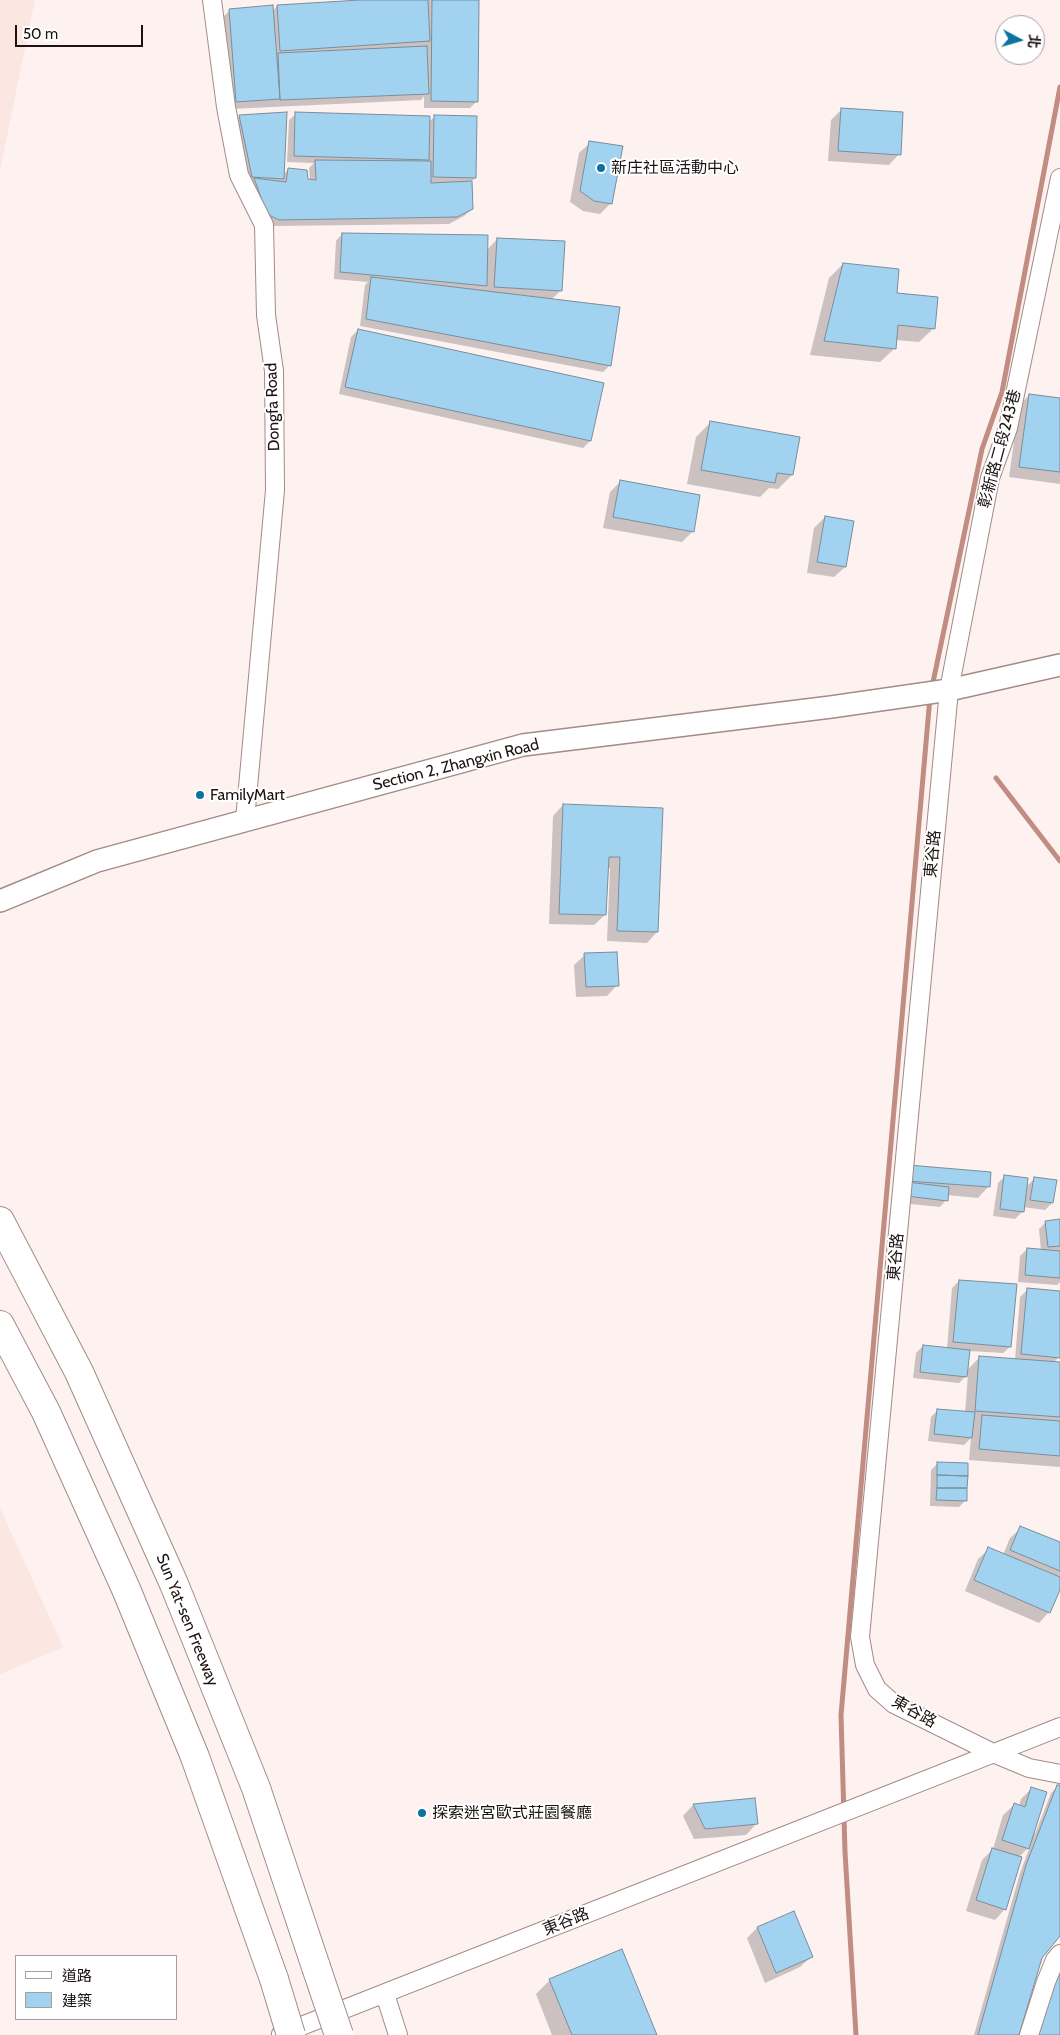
<!DOCTYPE html>
<meta charset="utf-8">
<style>
body{margin:0}
#map{position:relative;width:1060px;height:2035px;overflow:hidden;background:#fdf2f0;font-family:Cabin,"Noto Sans TC",sans-serif}
canvas{display:block}
.legend{position:absolute;left:15px;top:1955px;width:162px;height:65px;box-sizing:border-box;background:#fff;border:1px solid #a4a0a0;margin:0;padding:6px 9px;list-style:none;font-size:15px;color:#1b1211}
.legend li{display:flex;align-items:center;gap:10px;height:25px}
.legend b{width:25px;border:1px solid #a4a0a0}
.north{position:absolute;left:995px;top:15px;width:50px;height:50px;box-sizing:border-box;background:#fff;border:1px solid #a4a0a0;border-radius:50%;rotate:96deg;font-size:14px;font-weight:700;line-height:20px;text-align:center;color:#1b1211}
.north::after{content:'';display:block;margin:auto;width:18px;height:22px;background:#0c739f;clip-path:polygon(50% 0,100% 100%,50% 72%,0 100%)}
.scale{position:absolute;left:15px;top:25px;width:128px;height:22px;box-sizing:border-box;border:2px solid #1b1211;border-top:0;padding-left:6px;font-size:15px;line-height:18px;white-space:nowrap;color:#1b1211;-webkit-text-stroke:4px #fff;paint-order:stroke}
</style>
<div id="map">
<canvas width="1060" height="2035"></canvas>
<ul class="legend">
<li><b style="height:6px;background:#fff"></b>道路</li>
<li><b style="height:14px;background:#a1d3f1"></b>建築</li>
</ul>
<div class="north">北</div>
<div class="scale">50 m</div>
</div>
<script>
const ctx = document.querySelector('canvas').getContext('2d');
ctx.lineJoin = 'round';
function paint(path, color) {
  ctx.fillStyle = color;
  ctx.fill(path, 'evenodd');
}
function poly(rows) {
  const path = new Path2D();
  for (const r of rows) {
    path.moveTo(r[0], r[1]);
    for (let i = 2; i < r.length; i += 2) path.lineTo(r[i], r[i + 1]);
  }
  return path;
}
function stroke(path, color, width, dash) {
  ctx.strokeStyle = color;
  ctx.lineWidth = width;
  ctx.lineCap = dash ? 'butt' : 'round';
  ctx.setLineDash(dash || []);
  ctx.stroke(path);
}
function drawText(font, color, halo, rows, align = 'center') {
  ctx.font = font + ' Cabin,"Noto Sans TC",sans-serif';
  ctx.lineWidth = 4;
  ctx.setLineDash([]);
  ctx.textBaseline = 'middle';
  ctx.strokeStyle = halo;
  ctx.fillStyle = color;
  for (const [text, x, y, turn = 0] of rows) {
    ctx.save();
    ctx.translate(x, y);
    ctx.rotate((+turn || 0) * Math.PI / 180);
    ctx.textAlign = isNaN(turn) ? turn : align;
    if (halo) ctx.strokeText(text, 0, 0);
    ctx.fillText(text, 0, 0);
    ctx.restore();
  }
}
paint(poly([
 [0,0,35,0,0,170],
 [0,1508,63,1647,0,1674]
]), '#fbe6e2');
paint(poly([
 [380,0,426,0,426,3,429,0,478,0,477,101,470,108,424,108,424,96,421,100,230,109,223,17,230,10,272,12,277,6],
 [842,109,899,154,889,165,828,161,831,120],
 [296,114,429,122,435,116,475,178,471,182,472,209,464,216,449,224,272,226,261,221,233,123,240,116,283,175,289,169,310,180,309,168,314,163,287,162,289,120],
 [590,143,611,203,600,214,583,211,570,202,579,153],
 [342,234,487,250,497,239,561,290,551,300,610,365,603,372,360,326,365,285,368,282,334,279,336,241],
 [843,264,895,294,934,328,919,342,895,340,895,348,880,362,810,355,829,278],
 [358,330,602,384,590,441,583,448,339,394,351,337],
 [1029,395,1060,400,1060,484,1009,477,1019,406],
 [710,423,798,438,792,475,778,489,769,488,760,497,687,484,696,437],
 [620,482,693,531,682,542,603,528,610,492],
 [825,517,852,522,845,567,834,577,807,573,814,528],
 [563,805,662,809,657,932,647,943,607,941,610,868,607,868,605,915,594,925,549,924,553,816],
 [585,955,617,985,607,996,576,997,574,965],
 [1005,1176,1026,1187,1034,1179,1052,1203,1045,1210,1023,1207,1022,1212,1015,1219,993,1216,998,1183],
 [898,1177,988,1187,978,1198,947,1195,946,1200,940,1207,900,1203],
 [1060,1220,1060,1282,1057,1285,1018,1282,1020,1256,1027,1249,1041,1251,1039,1229,1046,1222],
 [959,1281,1010,1347,1003,1353,969,1351,966,1371,979,1358,1015,1360,1020,1297,1027,1290,1060,1293,1059,1357,1053,1363,1060,1364,1060,1467,969,1460,971,1438,964,1445,928,1441,931,1417,938,1410,965,1413,968,1374,959,1383,913,1378,916,1353,923,1346,947,1349,952,1288],
 [938,1463,966,1500,959,1507,930,1506,931,1470],
 [1021,1528,1060,1544,1060,1586,1049,1612,1039,1623,965,1591,978,1559,989,1549,1003,1555,1010,1538],
 [1058,1786,1060,1787,1060,1930,1041,1957,1017,2035,974,2035,1020,1873,1030,1846,1019,1857,1005,1909,995,1920,966,1911,982,1860,993,1849,1003,1815,1014,1805,1019,1806,1021,1799,1032,1788,1033,1833,1035,1834,1051,1793],
 [754,1799,756,1824,746,1835,694,1839,683,1816,693,1805],
 [757,1928,811,1957,800,1967,765,1983,747,1938],
 [550,1980,656,2035,552,2035,536,1994]
]), '#0003');
stroke(poly([
 [932,687,982,449,1002,392,1060,87],
 [996,778,1060,861],
 [856,2035,845,1852,841,1715,930,697]
]), '#c18c81', 5);
const building = poly([
 [360,0,428,0,430,41,280,51,277,5,360,0],
 [432,0,479,0,478,102,431,101,432,0],
 [273,5,280,99,236,102,229,9,273,5],
 [427,46,429,94,280,100,278,53,427,46],
 [841,108,903,112,901,155,838,151,841,108],
 [287,112,284,179,252,177,239,115,287,112],
 [295,112,430,116,429,160,294,156,295,112],
 [434,115,477,116,476,178,433,177,434,115],
 [589,141,623,146,612,204,594,201,580,191,589,141],
 [315,160,431,161,431,183,472,181,473,209,457,217,279,220,267,214,254,178,286,182,288,168,307,170,308,179,316,180,315,160],
 [342,233,488,235,487,286,340,272,342,233],
 [497,238,565,241,562,291,494,287,497,238],
 [843,263,899,269,897,293,938,297,935,329,898,325,896,349,824,341,843,263],
 [371,277,620,307,611,366,366,319,371,277],
 [358,329,604,383,591,441,345,387,358,329],
 [1029,394,1060,398,1060,472,1019,467,1029,394],
 [710,421,800,437,793,475,777,473,775,483,701,470,710,421],
 [620,480,700,495,694,532,613,517,620,480],
 [825,516,854,521,846,567,817,562,825,516],
 [563,804,663,808,658,932,617,931,620,857,609,857,606,915,559,914,563,804],
 [617,952,619,986,586,987,584,953,617,952],
 [908,1165,991,1172,990,1187,907,1181,908,1165],
 [1004,1175,1028,1178,1024,1212,1000,1209,1004,1175],
 [1034,1177,1057,1180,1053,1203,1030,1200,1034,1177],
 [907,1182,949,1187,948,1201,906,1196,907,1182],
 [1060,1219,1060,1246,1048,1247,1045,1221,1060,1219],
 [1027,1248,1060,1251,1060,1278,1025,1275,1027,1248],
 [959,1280,1017,1284,1011,1347,953,1342,959,1280],
 [1027,1288,1060,1291,1060,1358,1021,1354,1027,1288],
 [923,1345,970,1350,967,1377,920,1372,923,1345],
 [979,1356,1060,1362,1060,1417,975,1411,979,1356],
 [937,1409,975,1412,972,1438,934,1434,937,1409],
 [982,1415,1060,1421,1060,1456,979,1449,982,1415],
 [937,1462,968,1463,968,1476,937,1475,937,1462],
 [937,1475,968,1476,967,1488,937,1488,937,1475],
 [937,1488,967,1488,967,1501,936,1500,937,1488],
 [1020,1526,1060,1542,1060,1571,1010,1550,1020,1526],
 [988,1547,1060,1577,1060,1590,1050,1613,974,1580,988,1547],
 [1057,1785,1060,1785,1060,1936,1042,1958,1019,2035,978,2035,1026,1865,1057,1785],
 [1031,1787,1047,1792,1029,1849,1002,1840,1014,1803,1025,1807,1031,1787],
 [755,1798,758,1824,705,1829,693,1804,755,1798],
 [992,1848,1022,1857,1006,1910,976,1900,992,1848],
 [794,1911,813,1957,776,1973,757,1927,794,1911],
 [622,1949,657,2035,572,2035,549,1979,622,1949],
 [1060,1967,1060,2035,1037,2035,1060,1967]
]);
paint(building, '#a1d3f1');
stroke(building, '#798d9a', 1);
const minor = poly([
 [212,0,226,107,239,175,264,225,266,315,274,371,275,490,245,820],
 [1060,178,1008,428,990,478,949,690,860,1637,865,1665,877,1689,894,1704,993,1753,1029,1768,1060,1774],
 [385,1994,398,2035],
 [281,2034,1060,1727],
 [1029,2035,1046,1982,1055,1960,1060,1954]
]);
const tertiary = poly([
 [0,901,97,861,523,745,831,707,949,690,1060,665]
]);
const motorway = poly([
 [0,1221,79,1372,174,1584,256,1788,316,1967],
 [0,1325,46,1412,126,1589,195,1757,274,1979]
]);
stroke(minor, '#a38b86', 20);
stroke(tertiary, '#a38b86', 24);
stroke(motorway, '#a38b86', 30);
stroke(minor, '#fff', 18);
stroke(tertiary, '#fff', 21);
stroke(motorway, '#fff', 28);
const motorwayBridge = poly([
 [316,1967,339,2035],
 [274,1979,291,2035]
]);
stroke(motorwayBridge, '#a38b86', 30, []);
stroke(motorwayBridge, '#fff', 28);
for (const [x, y, r, color] of [
 [601,168,5,"#0c739f"],
 [200,795,5,"#0c739f"],
 [422,1813,5,"#0c739f"]
]) {
  const dot = new Path2D();
  dot.arc(x, y, r, 0, 2 * Math.PI);
  ctx.fillStyle = color;
  ctx.fill(dot);
  stroke(dot, '#fff', 2);
}
drawText('16px', '#1b1211', '#fff', [
 ["新庄社區活動中心",611,168],
 ["FamilyMart",210,795],
 ["探索迷宮歐式莊園餐廳",432,1813]
], 'left');
drawText('16px', '#1b1211', '#fff', [
 ["Dongfa Road",273,407,-92],
 ["彰新路二段243巷",1000,449,-75],
 ["Section 2, Zhangxin Road",456,765,-14],
 ["東谷路",933,854,-85],
 ["東谷路",896,1257,-85],
 ["Sun Yat-sen Freeway",187,1620,68],
 ["東谷路",914,1712,29],
 ["東谷路",566,1922,-22]
]);
</script>
